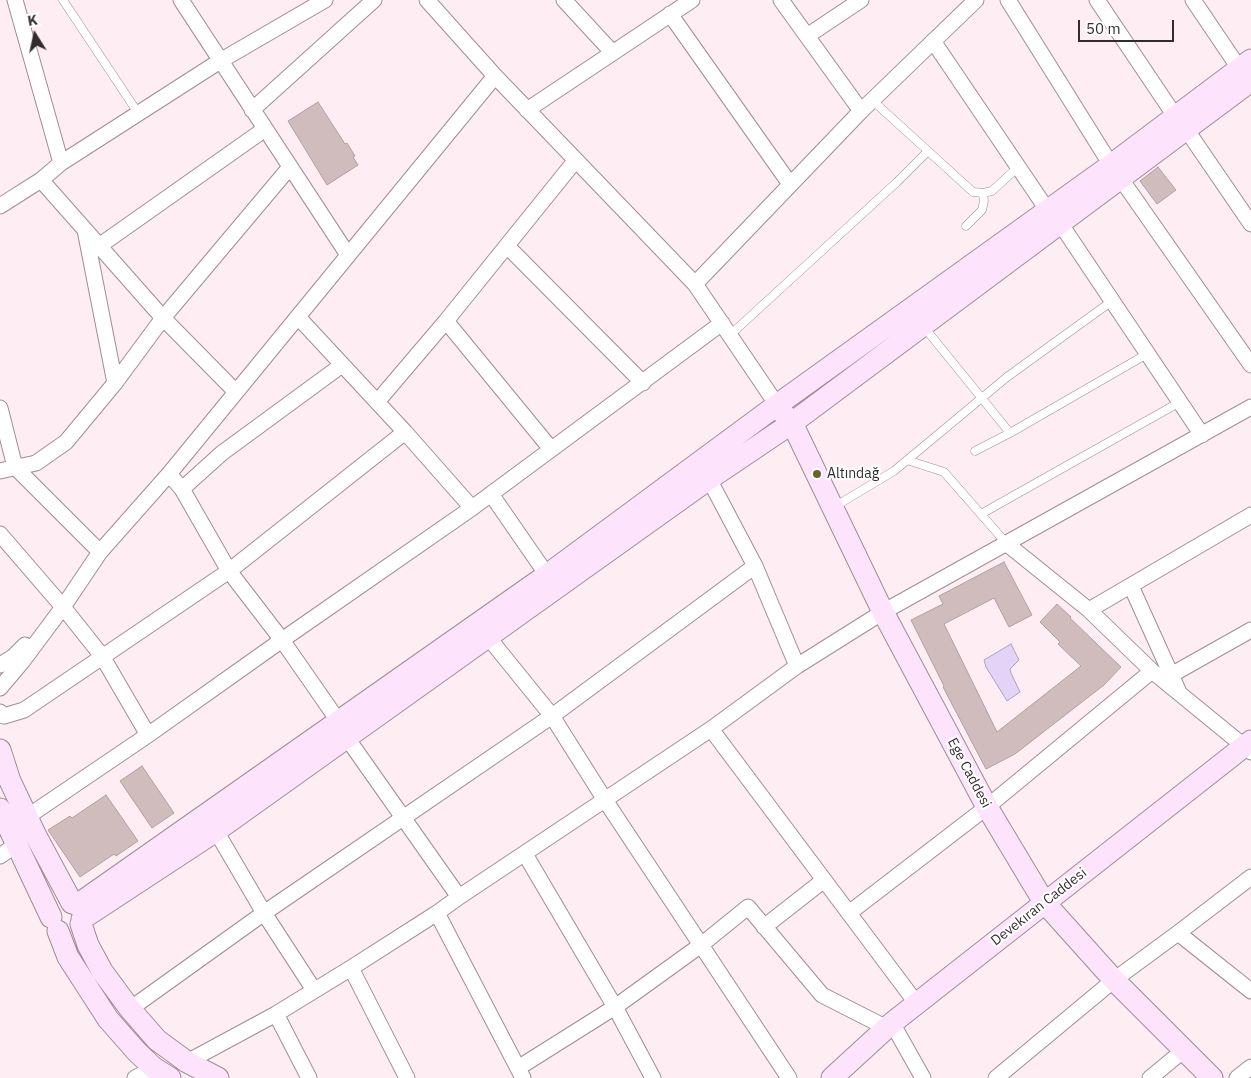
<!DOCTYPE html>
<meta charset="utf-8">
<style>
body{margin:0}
#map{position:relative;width:1251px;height:1078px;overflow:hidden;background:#feeef4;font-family:"IBM Plex Sans",sans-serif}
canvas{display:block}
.north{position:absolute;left:10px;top:10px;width:50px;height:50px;-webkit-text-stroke:4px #fff;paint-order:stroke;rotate:350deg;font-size:14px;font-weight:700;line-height:20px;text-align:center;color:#332c2f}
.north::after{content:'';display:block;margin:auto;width:18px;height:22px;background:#332c2f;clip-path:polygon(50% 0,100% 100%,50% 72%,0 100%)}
.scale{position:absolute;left:1078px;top:20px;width:96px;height:22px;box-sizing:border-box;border:2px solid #332c2f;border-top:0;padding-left:6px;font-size:15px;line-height:18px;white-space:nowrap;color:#332c2f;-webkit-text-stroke:4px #fff;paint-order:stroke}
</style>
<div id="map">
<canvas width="1251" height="1078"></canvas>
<div class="north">K</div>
<div class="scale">50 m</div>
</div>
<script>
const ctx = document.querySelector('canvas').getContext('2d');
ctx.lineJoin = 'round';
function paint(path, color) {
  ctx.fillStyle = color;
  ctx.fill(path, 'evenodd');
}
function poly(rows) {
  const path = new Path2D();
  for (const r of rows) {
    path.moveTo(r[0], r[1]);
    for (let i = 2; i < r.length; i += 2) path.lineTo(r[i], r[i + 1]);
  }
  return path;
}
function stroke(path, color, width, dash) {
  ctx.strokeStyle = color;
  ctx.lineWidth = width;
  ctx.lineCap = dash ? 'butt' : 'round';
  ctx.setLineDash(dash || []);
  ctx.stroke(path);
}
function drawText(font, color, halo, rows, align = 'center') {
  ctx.font = font + ' "IBM Plex Sans",sans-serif';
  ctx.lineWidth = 4.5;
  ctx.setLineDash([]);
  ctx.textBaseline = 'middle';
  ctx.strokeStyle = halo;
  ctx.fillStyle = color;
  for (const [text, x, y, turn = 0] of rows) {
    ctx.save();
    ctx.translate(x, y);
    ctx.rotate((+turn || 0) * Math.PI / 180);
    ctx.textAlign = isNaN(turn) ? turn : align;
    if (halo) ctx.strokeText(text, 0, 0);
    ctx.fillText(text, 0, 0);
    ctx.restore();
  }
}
const water = poly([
 [1011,644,1019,660,1010,669,1011,673,1020,692,1007,701,986,667,984,660,1011,644]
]);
paint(water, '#e4d3f6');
stroke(water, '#afa1ba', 1);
const building = poly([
 [318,102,345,144,347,143,355,156,353,157,358,165,327,185,288,121,318,102],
 [1158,167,1176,190,1157,204,1140,181,1158,167],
 [1004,562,1032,615,1009,627,994,598,944,624,997,732,1081,666,1058,644,1060,642,1040,622,1057,604,1071,617,1070,618,1121,667,1104,685,1015,754,986,769,943,687,944,686,911,620,943,604,939,596,1004,562],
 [142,766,174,813,152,828,120,781,142,766],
 [106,795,138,841,116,856,114,854,80,877,48,830,70,816,72,818,106,795]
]);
paint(building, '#d1bcbd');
stroke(building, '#b29ea0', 1);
const lane = poly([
 [63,0,138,113],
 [872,100,973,192,983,193,992,191,1018,167],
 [966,226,982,210,984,201,983,193],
 [924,327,1010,433],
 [730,335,897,182,928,151],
 [975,451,1010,433,1147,354],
 [907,460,944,472,1007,544],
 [834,507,894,471,1007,377,1112,301],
 [981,514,1180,402]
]);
const street = poly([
 [15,0,61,163],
 [181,0,348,255],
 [427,0,495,76,695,284,777,405],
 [564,0,612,52],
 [781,0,861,111],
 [1008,0,1111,165],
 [1097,0,1175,116],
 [1193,0,1239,68],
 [670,14,790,184],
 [807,36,861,0],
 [933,41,1048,211],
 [252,110,374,0],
 [527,110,692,0],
 [1186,129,1251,224],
 [1121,179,1251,365],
 [41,180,163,318,236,392],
 [0,206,41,180,61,163,220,61,325,0],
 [1060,223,1202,435],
 [85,230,115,383],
 [99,246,265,129],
 [507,246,643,383],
 [695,284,861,111,976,0],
 [298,317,405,432,472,508],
 [446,321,551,449],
 [377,402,446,321,575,161],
 [0,408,15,467,100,552],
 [0,471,36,463,66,442,115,383,163,318,290,167],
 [169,474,182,489,229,571,282,640,339,722],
 [709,479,755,566,797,666],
 [182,489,222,453,342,365],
 [491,494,547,575],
 [0,534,63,607,102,656,148,735],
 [1007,544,1089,610,1152,671,1251,752],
 [1131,586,1178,690],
 [1089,610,1251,515],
 [488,637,552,716,605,800,789,1078],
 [0,665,13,657,25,645],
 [1171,675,1251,630],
 [0,688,22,662,63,607,100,552,169,474,495,76],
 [0,712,4,716,24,710,229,571,405,432],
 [711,729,917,1004],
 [347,738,459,897],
 [27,817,148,735,282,640,472,508,722,323],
 [216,831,264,913,314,990],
 [525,854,615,1007,653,1078],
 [0,856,17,844],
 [437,913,523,1078],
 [849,913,987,807,1152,671],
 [764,927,824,880],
 [1178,933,1251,991],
 [351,968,407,1078],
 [130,1009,264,913,552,716,755,566],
 [276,1014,309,1078],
 [892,1023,923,1078],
 [187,1062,276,1014,351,968,437,913,459,897,711,729,797,666,883,612,1251,407],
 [518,1068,615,1007,701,945,748,907,822,995,887,1028],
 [135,1078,154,1068,158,1076],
 [996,1078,1114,980,1178,933,1251,877],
 [1150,1078,1184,1050],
 [1237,1078,1251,1067]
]);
const secondary = poly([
 [782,412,792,423,883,612,987,807,1044,902,1114,980,1212,1078],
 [0,750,10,781,36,836,72,903],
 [0,809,51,917],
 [77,905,547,575,777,405,1111,165,1251,60],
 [82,919,216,831,709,479,792,423,1251,81],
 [81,924,88,945,102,971,130,1009,157,1040,187,1062,218,1078],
 [58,931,68,957,108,1019,137,1052,154,1068,170,1078],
 [832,1078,892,1023,1251,741]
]);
stroke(lane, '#9f8d95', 9);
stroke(street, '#9f8d95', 17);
stroke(secondary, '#9f8d95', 23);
stroke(lane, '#fff', 8);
stroke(street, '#fff', 15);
stroke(secondary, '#fde3fb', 21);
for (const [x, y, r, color] of [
 [817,474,5,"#6a612d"]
]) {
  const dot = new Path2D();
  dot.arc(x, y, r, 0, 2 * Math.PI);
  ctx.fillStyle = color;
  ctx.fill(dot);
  stroke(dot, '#fff', 2);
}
drawText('14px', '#332c2f', '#fff', [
 ["Altındağ",827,474]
], 'left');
drawText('14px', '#332c2f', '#fff', [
 ["Ege Caddesi",969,773,62],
 ["Devekıran Caddesi",1039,907,-38]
]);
</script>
